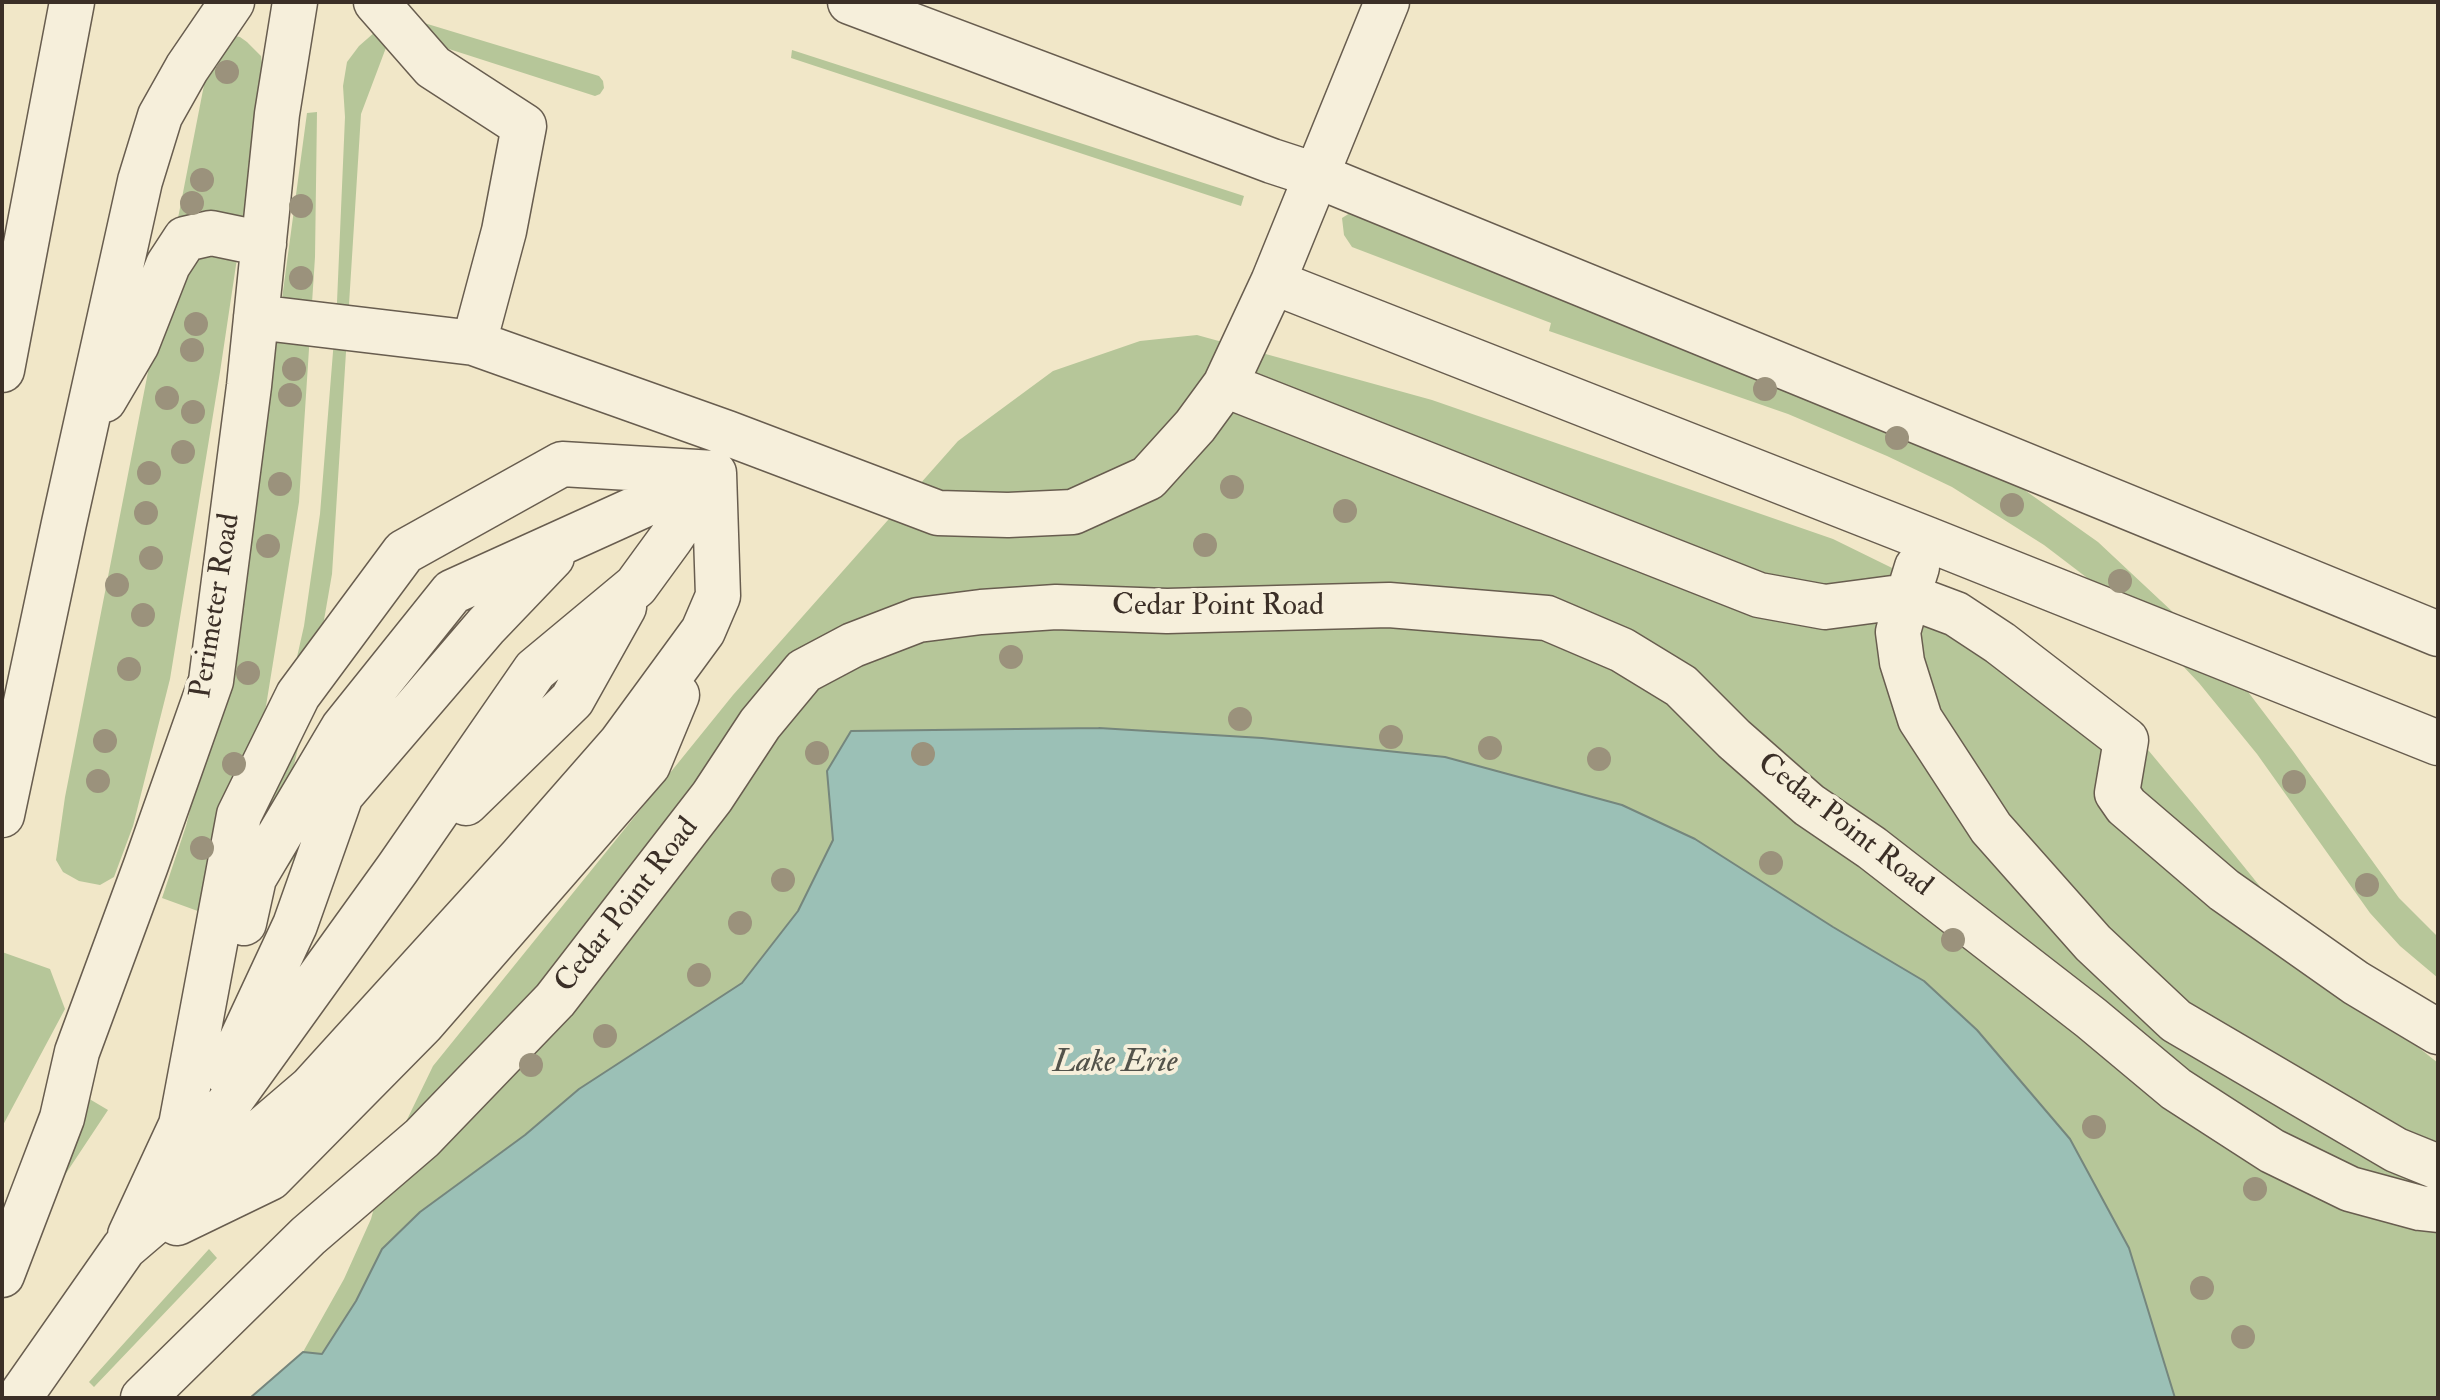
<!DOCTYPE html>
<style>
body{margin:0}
#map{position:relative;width:2440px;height:1400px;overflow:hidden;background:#f1e7c8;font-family:"IM FELL Double Pica",serif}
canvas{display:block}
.frame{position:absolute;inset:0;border:4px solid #3b2f27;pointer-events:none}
</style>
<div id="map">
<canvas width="2440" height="1400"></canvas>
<div class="frame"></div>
</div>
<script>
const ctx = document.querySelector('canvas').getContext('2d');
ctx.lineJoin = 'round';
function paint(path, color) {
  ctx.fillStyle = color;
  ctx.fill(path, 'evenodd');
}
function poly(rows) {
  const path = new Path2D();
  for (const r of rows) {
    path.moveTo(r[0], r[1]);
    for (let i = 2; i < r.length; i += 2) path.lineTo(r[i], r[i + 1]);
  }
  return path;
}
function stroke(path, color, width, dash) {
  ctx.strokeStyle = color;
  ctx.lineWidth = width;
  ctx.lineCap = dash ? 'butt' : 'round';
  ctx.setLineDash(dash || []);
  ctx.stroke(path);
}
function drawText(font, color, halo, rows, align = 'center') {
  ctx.font = font + ' "IM FELL Double Pica",serif';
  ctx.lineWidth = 8;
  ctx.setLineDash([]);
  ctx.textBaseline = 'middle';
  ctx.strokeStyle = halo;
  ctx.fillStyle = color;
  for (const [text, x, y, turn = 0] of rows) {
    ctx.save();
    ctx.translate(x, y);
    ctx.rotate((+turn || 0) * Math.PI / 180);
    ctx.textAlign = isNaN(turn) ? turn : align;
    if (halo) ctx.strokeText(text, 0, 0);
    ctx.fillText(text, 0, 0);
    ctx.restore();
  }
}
paint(poly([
 [411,19,599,76,603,81,604,88,600,94,595,96,424,41,387,45,361,114,332,574,312,689,280,824,305,844,234,937,304,626,320,514,337,302,345,117,343,86,347,62,359,46,383,25],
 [230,35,240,37,247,42,261,56,264,78,220,372,170,679,133,826,114,877,100,885,79,881,63,872,56,860,65,797,212,44],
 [792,50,1244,196,1241,206,791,58],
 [317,112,315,257,299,502,266,706,206,914,162,898,186,826,218,702,261,455,307,113],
 [1350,213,1524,281,1999,472,2098,542,2223,659,2293,751,2399,898,2438,937,2438,978,2400,946,2370,913,2257,754,2199,683,2147,628,2107,593,2044,545,1952,487,1887,456,1788,414,1549,331,1551,323,1352,247,1344,235,1342,218],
 [1197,335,1432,400,1833,539,1988,615,2119,715,2203,816,2339,984,2438,1063,2438,1398,2175,1398,2129,1248,2070,1139,1977,1030,1924,981,1833,927,1695,839,1622,805,1445,757,1262,738,1099,728,852,731,827,771,833,840,798,911,742,983,579,1089,525,1135,421,1212,382,1249,356,1301,322,1355,303,1352,344,1279,371,1219,386,1163,433,1066,733,695,958,441,1053,371,1140,341],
 [2,952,50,969,65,1009,2,1127],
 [81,1094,108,1110,2,1270],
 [209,1249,217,1258,94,1387,89,1382]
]), '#b6c699');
const water = poly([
 [1099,728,1262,738,1445,757,1622,805,1695,839,1833,927,1924,981,1977,1030,2070,1139,2129,1248,2175,1398,250,1398,303,1352,322,1354,356,1301,382,1249,420,1212,525,1135,579,1089,742,983,798,911,833,840,827,771,851,731,1099,728]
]);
paint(water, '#9bc0b6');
stroke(water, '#75867d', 2);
const minor = poly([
 [376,2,433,67,524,126,504,231,474,343,727,433,938,513,1008,515,1073,512,1148,478,1195,426,1225,385,1273,282,1387,2],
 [850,2,1272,161,1315,175,2438,634],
 [1273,282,1927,539,2438,743],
 [256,317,474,343],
 [2,370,72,2],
 [1225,385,1759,595,1825,607,1908,596,1898,632,1902,662,1920,719,1991,828,2093,943,2176,1021,2396,1150,2438,1167],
 [104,400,137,344,168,265,185,239,211,233,264,244],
 [1917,567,1908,596,1956,614,2000,643,2126,740,2117,793,2126,806,2224,890,2356,983,2438,1032],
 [466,803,572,700,624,607],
 [2,815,64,523,140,181,160,116,187,68,232,2],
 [244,923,254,878,343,728,452,592,708,476],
 [226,1073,295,925,341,795,486,626,552,557],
 [177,1175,398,868,535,670,636,586,671,538,714,474],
 [177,1223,270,1178,422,1024,648,765,677,695],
 [130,1235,181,1125,239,815,298,695,404,552,562,464,714,473],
 [2,1275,62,1118,77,1052,146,865,211,681,249,386,277,114,295,2],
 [19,1398,124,1248,311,1088,521,857,621,743,703,631,718,596,714,473],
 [143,1398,308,1236,422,1138,555,1000,712,797,760,724,804,671,853,645,918,620,981,612,1056,607,1167,611,1389,605,1547,618,1622,650,1681,686,1734,739,1809,805,1872,848,2091,1018,2176,1089,2272,1151,2350,1189,2420,1208,2438,1210]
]);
stroke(minor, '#685d4f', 47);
stroke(minor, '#f6efdb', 44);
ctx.fillStyle = '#9b927c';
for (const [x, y] of [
 [227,72],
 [202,180],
 [192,203],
 [301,206],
 [301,278],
 [196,324],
 [192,350],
 [294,369],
 [1765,389],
 [290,395],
 [167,398],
 [193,412],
 [1897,438],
 [183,452],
 [149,473],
 [280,484],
 [1232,487],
 [2012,505],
 [1345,511],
 [146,513],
 [1205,545],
 [268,546],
 [151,558],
 [2120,581],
 [117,585],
 [143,615],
 [1011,657],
 [129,669],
 [248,673],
 [1240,719],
 [1391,737],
 [105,741],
 [1490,748],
 [817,753],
 [923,754],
 [1599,759],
 [234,764],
 [98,781],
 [2294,782],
 [202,848],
 [1771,863],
 [783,880],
 [2367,885],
 [740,923],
 [1953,940],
 [699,975],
 [605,1036],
 [531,1065],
 [2094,1127],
 [2255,1189],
 [2202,1288],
 [2243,1337]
]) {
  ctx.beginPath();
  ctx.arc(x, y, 12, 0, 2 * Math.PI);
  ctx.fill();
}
drawText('30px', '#3b2f27', '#f6efdb', [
 ["Perimeter Road",217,606,-81],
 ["Cedar Point Road",1218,608],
 ["Cedar Point Road",1844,826,38],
 ["Cedar Point Road",628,906,-52]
]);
drawText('italic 32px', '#53534b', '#f6efdb', [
 ["Lake Erie",1115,1064]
]);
</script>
